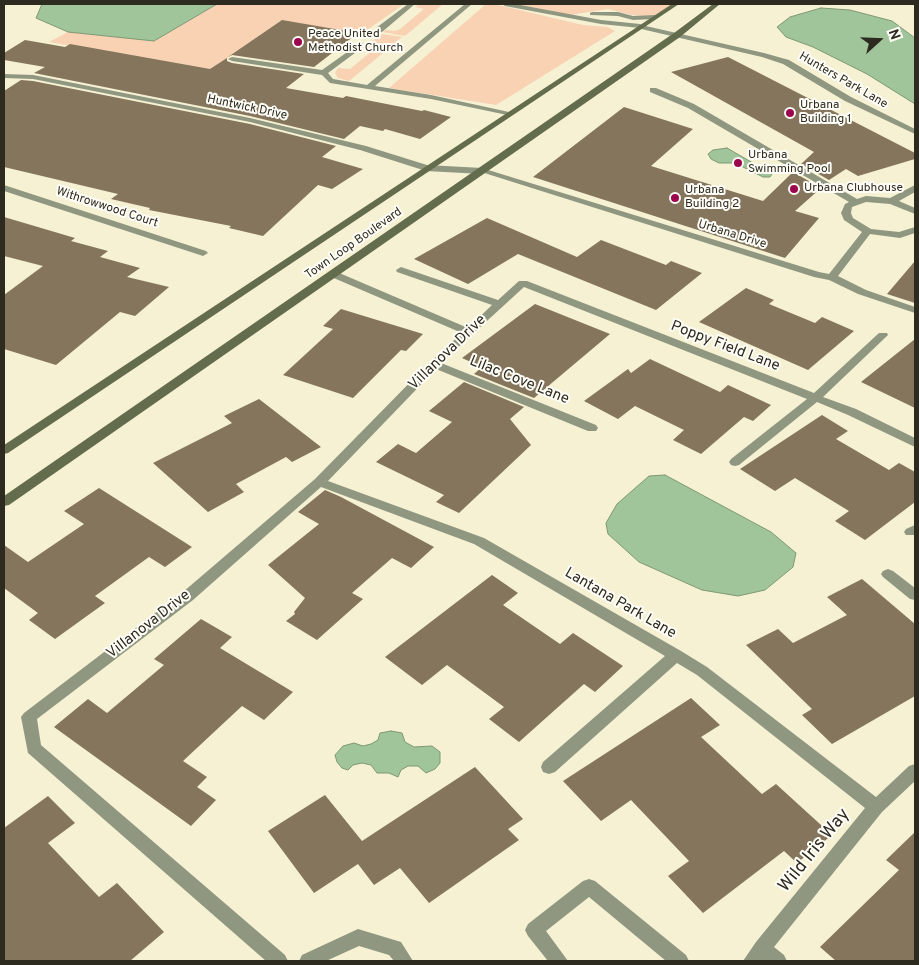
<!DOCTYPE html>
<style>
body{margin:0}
#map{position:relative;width:919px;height:965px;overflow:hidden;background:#f5f1d2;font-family:Overpass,sans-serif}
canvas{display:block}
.frame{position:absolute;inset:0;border:5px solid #2d2b1f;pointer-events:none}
.north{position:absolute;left:854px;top:15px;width:50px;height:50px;-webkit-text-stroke:4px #fefdf7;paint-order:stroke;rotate:70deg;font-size:14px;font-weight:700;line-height:20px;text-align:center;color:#2d2b1f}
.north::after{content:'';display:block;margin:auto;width:18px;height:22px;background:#2d2b1f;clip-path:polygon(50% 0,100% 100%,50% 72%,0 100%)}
</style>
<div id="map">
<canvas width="919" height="965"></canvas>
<div class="frame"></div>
<div class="north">N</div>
</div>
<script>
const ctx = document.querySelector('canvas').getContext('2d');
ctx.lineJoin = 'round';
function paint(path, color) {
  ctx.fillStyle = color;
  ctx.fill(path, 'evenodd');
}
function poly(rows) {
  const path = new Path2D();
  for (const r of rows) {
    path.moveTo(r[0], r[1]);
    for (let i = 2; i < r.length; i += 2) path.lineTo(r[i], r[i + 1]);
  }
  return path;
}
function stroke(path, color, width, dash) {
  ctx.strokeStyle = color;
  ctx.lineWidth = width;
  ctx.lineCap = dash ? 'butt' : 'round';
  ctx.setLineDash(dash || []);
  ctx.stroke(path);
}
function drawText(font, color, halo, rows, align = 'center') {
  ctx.font = font + ' Overpass,sans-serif';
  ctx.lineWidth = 4;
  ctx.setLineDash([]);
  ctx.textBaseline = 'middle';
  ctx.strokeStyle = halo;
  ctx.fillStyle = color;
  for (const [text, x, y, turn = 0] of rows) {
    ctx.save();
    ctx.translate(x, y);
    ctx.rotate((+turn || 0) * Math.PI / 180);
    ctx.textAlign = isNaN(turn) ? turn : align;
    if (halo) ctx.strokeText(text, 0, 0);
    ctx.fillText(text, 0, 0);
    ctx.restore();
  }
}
paint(poly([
 [217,4,404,4,363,33,280,21,211,70,49,42,68,32,154,41],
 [419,4,443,4,405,36,383,32,386,30,395,31,400,29,424,9,415,7],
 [486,4,494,4,583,25,607,27,615,31,496,105,389,88],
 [516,4,676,4,655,17,632,15,608,9,570,15],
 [382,34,402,37,390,47,368,44],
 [366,45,388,49,349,81,338,78,335,73,338,68,350,69,372,51,363,48]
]), '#f8d2b3');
const water = poly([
 [42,4,217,4,154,41,68,32,36,18,42,4],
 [821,8,850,10,892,21,915,38,915,104,867,74,813,47,786,37,777,27,790,17,821,8],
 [727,148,772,174,770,177,763,177,735,163,719,163,711,159,708,154,713,150,727,148],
 [665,475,771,532,796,553,793,567,765,590,738,596,702,590,639,562,608,534,606,523,617,504,649,476,665,475],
 [391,731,402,733,405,742,414,747,432,746,440,752,440,763,435,769,426,773,418,766,408,766,401,770,398,777,389,773,377,773,371,765,362,763,353,765,348,770,342,768,337,762,335,755,343,746,354,743,363,746,371,744,378,740,380,733,391,731]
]);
paint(water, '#a1c59a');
stroke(water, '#7e9775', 1);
paint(poly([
 [282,20,358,33,314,67,232,55,228,57],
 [25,40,65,47,70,44,210,69,227,58,227,61,232,63,304,74,286,88,343,98,346,96,422,111,424,110,451,117,420,139,385,129,383,131,360,126,344,139,250,116,34,73,45,67,4,60,4,53],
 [728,57,915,153,915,159,858,176,846,169,829,180,801,164,814,152,671,72],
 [21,80,33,81,250,124,336,146,322,157,363,169,332,189,318,185,263,236,229,228,231,226,149,210,150,208,111,199,118,194,4,167,4,91],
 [624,107,693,129,651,166,763,201,793,172,821,188,795,211,819,218,785,258,533,177],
 [4,217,75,238,71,241,108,251,100,257,140,268,127,277,169,287,135,316,120,312,56,365,4,349,4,295,43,266,4,256],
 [487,218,577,257,601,240,666,265,671,261,702,273,656,310,518,254,468,284,414,259],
 [915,261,915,303,887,294],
 [746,288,774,300,769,304,815,323,822,317,854,331,808,370,699,322],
 [535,304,610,334,534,398,474,374,482,367,462,358],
 [341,309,423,334,406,351,401,350,353,398,283,375,333,329,323,326],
 [915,339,915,408,861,382],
 [650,359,720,392,728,385,771,405,753,421,744,417,701,454,673,440,684,430,635,406,618,419,584,401,628,369,631,373],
 [464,382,524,407,510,419,531,445,459,513,436,502,444,495,376,462,398,444,416,453,452,422,429,411],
 [259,399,321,447,292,462,286,457,236,484,244,492,208,512,153,463,232,423,224,416],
 [822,415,848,431,836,439,889,470,899,463,915,472,915,502,865,540,835,521,849,511,795,478,775,491,740,469],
 [99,488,192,547,165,567,149,557,95,596,105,603,55,639,29,620,38,613,4,588,4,545,28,562,84,524,64,511],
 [325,490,341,497,434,547,411,568,392,558,352,593,363,599,317,640,286,621,295,614,294,612,305,598,268,565,319,524,298,512],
 [492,575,518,593,503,605,560,644,573,633,623,666,595,692,584,684,519,742,489,719,504,707,447,665,422,685,385,657],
 [862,579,915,624,915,696,832,744,802,715,812,709,746,645,778,629,793,643,847,615,827,597],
 [201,619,232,637,220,648,293,692,264,720,242,706,183,761,207,777,197,787,216,800,191,826,54,727,88,699,107,713,164,665,154,659],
 [691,698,720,725,701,737,762,794,776,784,832,835,797,863,784,851,703,913,668,876,689,861,631,800,601,821,563,781],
 [475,767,523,819,508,829,519,840,429,903,400,868,374,885,358,864,314,893,268,831,325,795,362,841],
 [48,796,75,823,48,843,99,897,117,883,164,932,130,961,4,961,4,828],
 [915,832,915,961,836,961,820,947,899,870,886,860]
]), '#84755c');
paint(poly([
 [408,4,415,4,382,32,376,32,376,28,408,4],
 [465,4,472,4,375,86,431,95,509,112,512,112,512,116,431,99,330,83,322,75,232,61,228,59,232,57,322,70,360,43,363,43,363,47,328,73,333,79,367,85,465,4],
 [502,4,515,4,601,20,640,24,644,26,640,28,601,24,505,6,502,4],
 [592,12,618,12,633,16,655,15,659,17,655,19,633,20,618,16,590,15,590,13,592,12],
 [650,88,656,88,694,104,857,199,866,196,890,198,915,185,915,192,899,201,915,208,915,214,890,204,866,202,852,207,851,213,853,218,871,229,899,232,915,227,915,233,900,238,870,234,838,276,866,290,915,307,915,313,858,294,829,280,814,277,478,171,482,168,485,169,819,272,829,274,862,232,844,220,841,213,845,204,849,202,688,108,650,92,650,88],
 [401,267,498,300,519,281,527,281,814,393,879,333,887,333,888,335,823,397,856,409,915,438,915,447,848,415,817,402,739,465,735,466,731,465,729,462,731,459,807,399,524,287,441,363,596,425,598,428,596,431,588,431,436,369,328,481,484,538,681,651,707,667,876,797,909,766,915,764,915,781,882,812,774,947,784,955,787,961,743,961,756,942,865,808,697,675,677,663,555,772,549,774,543,772,541,767,543,762,665,656,474,544,321,487,193,600,37,719,41,745,285,955,288,961,266,961,28,753,21,717,24,713,183,592,315,479,430,362,462,333,329,276,329,272,337,272,468,328,492,305,397,272,396,270,401,267],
 [915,525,915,535,906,535,904,532,906,529,915,525],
 [888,569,893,571,915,588,915,600,910,599,883,577,881,574,883,571,888,569],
 [589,879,595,881,686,955,689,961,666,961,589,897,546,931,568,961,548,961,528,936,525,930,528,924,583,881,589,879],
 [358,929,401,942,413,961,394,961,389,955,359,946,326,961,299,961,302,955,358,929]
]), '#909781');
paint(poly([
 [637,24,764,53,789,60,851,97,915,129,915,134,845,101,783,64,762,57,637,28,637,24],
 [4,74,33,75,250,118,366,146,427,165,482,168,486,171,482,174,426,171,360,150,250,122,33,79,4,78,4,74],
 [4,185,206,251,208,253,203,256,200,255,4,191,4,185]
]), '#909781');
paint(poly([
 [672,4,679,4,8,453,4,454,4,445,672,4],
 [713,4,720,4,680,37,9,505,4,506,4,496,674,33,713,4]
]), '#636c4c');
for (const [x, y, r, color] of [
 [298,42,5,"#9d044d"],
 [790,113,5,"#9d044d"],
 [738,163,5,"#9d044d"],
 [794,189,5,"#9d044d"],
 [675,198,5,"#9d044d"]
]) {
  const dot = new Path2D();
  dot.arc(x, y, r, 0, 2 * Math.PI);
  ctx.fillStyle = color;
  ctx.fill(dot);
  stroke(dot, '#fefdf7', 2);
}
drawText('12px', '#2d2b1f', '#fefdf7', [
 ["Peace United",308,35],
 ["Methodist Church",308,49],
 ["Urbana",800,106],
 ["Building 1",800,120],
 ["Urbana",748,156],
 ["Swimming Pool",748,170],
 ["Urbana Clubhouse",804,189],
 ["Urbana",685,191],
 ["Building 2",685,205]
], 'left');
drawText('12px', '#2d2b1f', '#fefdf7', [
 ["Hunters Park Lane",843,81,30],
 ["Huntwick Drive",247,108,12],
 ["Withrowwood Court",107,208,18],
 ["Urbana Drive",732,235,17],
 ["Town Loop Boulevard",354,244,-35]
]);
drawText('15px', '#2d2b1f', '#fefdf7', [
 ["Poppy Field Lane",725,347,21],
 ["Villanova Drive",448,353,-44],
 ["Lilac Cove Lane",519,381,22],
 ["Lantana Park Lane",620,604,30],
 ["Villanova Drive",149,625,-38]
]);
drawText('18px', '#2d2b1f', '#fefdf7', [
 ["Wild Iris Way",815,851,-51]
]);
</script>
